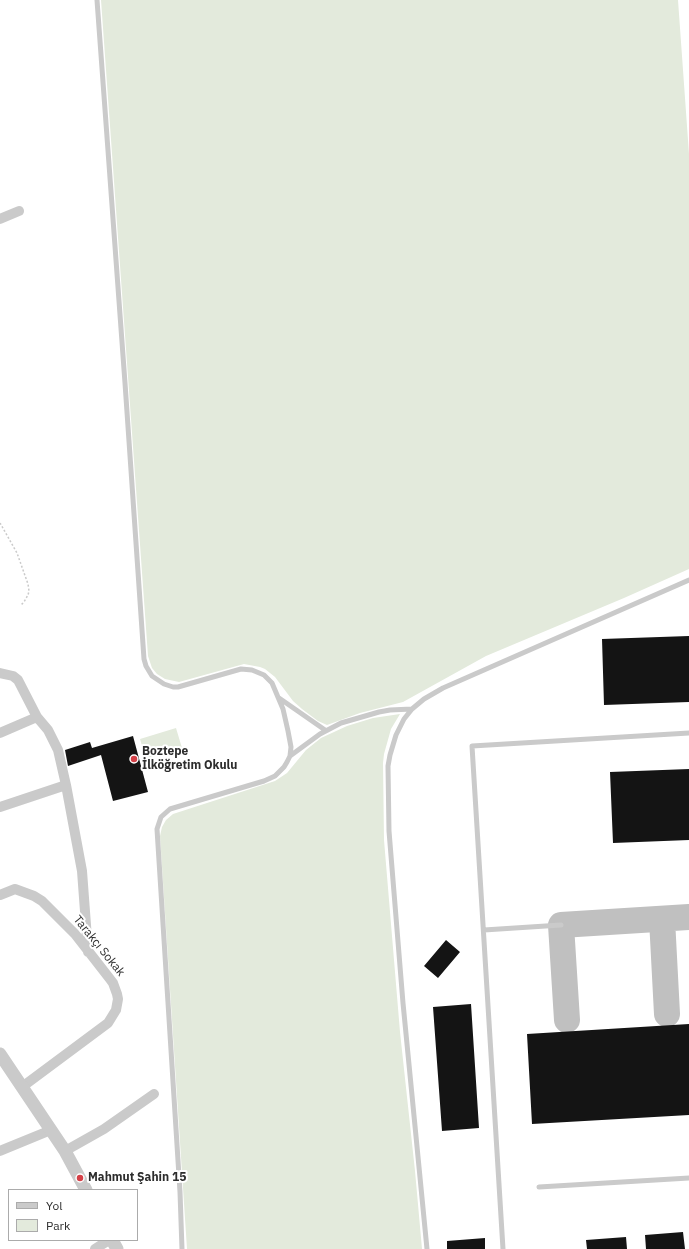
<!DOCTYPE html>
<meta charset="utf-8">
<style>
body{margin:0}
#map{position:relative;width:689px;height:1249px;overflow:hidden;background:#fff;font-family:"IBM Plex Sans",sans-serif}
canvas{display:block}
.legend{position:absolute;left:8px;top:1189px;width:130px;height:52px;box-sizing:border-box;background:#fff;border:1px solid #ababab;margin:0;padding:5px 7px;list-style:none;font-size:12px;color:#2d2d2d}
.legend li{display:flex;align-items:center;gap:8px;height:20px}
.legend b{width:20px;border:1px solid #ababab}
</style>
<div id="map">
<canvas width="689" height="1249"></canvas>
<ul class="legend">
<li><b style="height:5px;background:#cacaca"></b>Yol</li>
<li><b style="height:11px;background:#e3eadc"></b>Park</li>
</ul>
</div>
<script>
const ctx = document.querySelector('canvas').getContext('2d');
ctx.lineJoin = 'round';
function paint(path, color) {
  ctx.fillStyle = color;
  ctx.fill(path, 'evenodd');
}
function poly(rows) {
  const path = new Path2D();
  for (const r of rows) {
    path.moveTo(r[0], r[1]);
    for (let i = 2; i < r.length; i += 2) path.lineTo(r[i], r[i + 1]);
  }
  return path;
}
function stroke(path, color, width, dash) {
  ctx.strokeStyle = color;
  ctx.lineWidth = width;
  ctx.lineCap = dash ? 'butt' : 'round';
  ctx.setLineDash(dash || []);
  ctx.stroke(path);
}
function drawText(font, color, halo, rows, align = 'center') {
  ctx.font = font + ' "IBM Plex Sans",sans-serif';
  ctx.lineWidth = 4;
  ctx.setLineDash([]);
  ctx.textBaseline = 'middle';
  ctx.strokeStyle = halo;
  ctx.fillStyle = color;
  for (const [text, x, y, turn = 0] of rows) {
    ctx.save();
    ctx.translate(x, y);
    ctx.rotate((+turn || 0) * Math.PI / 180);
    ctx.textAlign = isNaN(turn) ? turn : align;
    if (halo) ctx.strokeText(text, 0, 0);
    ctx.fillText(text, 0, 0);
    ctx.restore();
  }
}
paint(poly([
 [101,0,678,0,689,154,689,569,624,598,486,656,403,702,360,713,327,725,318,721,302,709,293,701,275,677,265,669,260,667,244,664,179,682,165,679,157,674,152,668,148,656],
 [400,714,391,729,384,754,383,763,384,840,400,1032,415,1171,422,1249,187,1249,160,836,162,827,166,820,173,814,275,781,287,773,306,750,321,738,347,726,373,718],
 [176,728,182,748,146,759,140,739]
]), '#e3eadc');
stroke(poly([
 [662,919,667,1014],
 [567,1020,561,925,689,917]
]), '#c0c0c0', 26);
paint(poly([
 [689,636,689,702,604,705,602,639],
 [133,736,148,792,113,801,101,755,68,766,65,750,90,742,92,748],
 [689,769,689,840,613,843,610,772],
 [446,940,460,952,438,978,424,966],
 [471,1004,479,1128,442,1131,433,1007],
 [689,1024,689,1115,532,1124,527,1034],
 [683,1232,685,1249,646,1249,645,1235],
 [626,1237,627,1249,587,1249,586,1240],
 [485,1238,485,1249,447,1249,447,1241]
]), '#141414');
stroke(poly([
 [0,523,17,553,28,584,29,591,28,595,24,602,21,605]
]), '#cacaca', 1.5, [2, 2]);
stroke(poly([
 [97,0,125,383,144,659,146,666,152,676,164,684,173,687,178,687,241,669,252,670,264,675,272,683,283,709,288,731,291,747,290,756,287,762,284,767,275,776,264,781,170,809,161,817,157,829,180,1192,182,1249],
 [279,698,325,730],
 [290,756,320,734,341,723,379,712,390,710,412,709],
 [484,930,561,925],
 [539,1187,689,1178],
 [427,1249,403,1003,389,831,388,766,390,755,396,735,404,719,412,709,424,699,443,688,689,580],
 [503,1249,472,746,689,733]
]), '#cacaca', 5);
stroke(poly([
 [0,219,19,211],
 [0,673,13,676,18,680,37,717,48,730,58,750,66,785,82,871,88,952],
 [0,733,37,717],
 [0,807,66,785],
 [0,895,15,889,34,896,42,901,75,934,110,979,113,983,117,994,118,999,116,1010,108,1023,22,1087],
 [0,1151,51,1130],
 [65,1151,104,1129,154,1094],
 [95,1249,109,1240]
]), '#cacaca', 10);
stroke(poly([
 [0,1054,65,1151,86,1190],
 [112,1240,117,1249]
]), '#cacaca', 13);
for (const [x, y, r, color] of [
 [134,759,4,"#d44047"],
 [80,1178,4,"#d44047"]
]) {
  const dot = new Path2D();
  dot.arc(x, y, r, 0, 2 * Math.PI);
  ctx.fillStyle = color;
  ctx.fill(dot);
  stroke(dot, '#fff', 1.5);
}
drawText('bold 12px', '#2d2d2d', '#fff', [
 ["Boztepe",142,752],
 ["İlköğretim Okulu",142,766],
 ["Mahmut Şahin 15",88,1178]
], 'left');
drawText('12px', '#2d2d2d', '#fff', [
 ["Tarakçı Sokak",99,946,51]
]);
</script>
